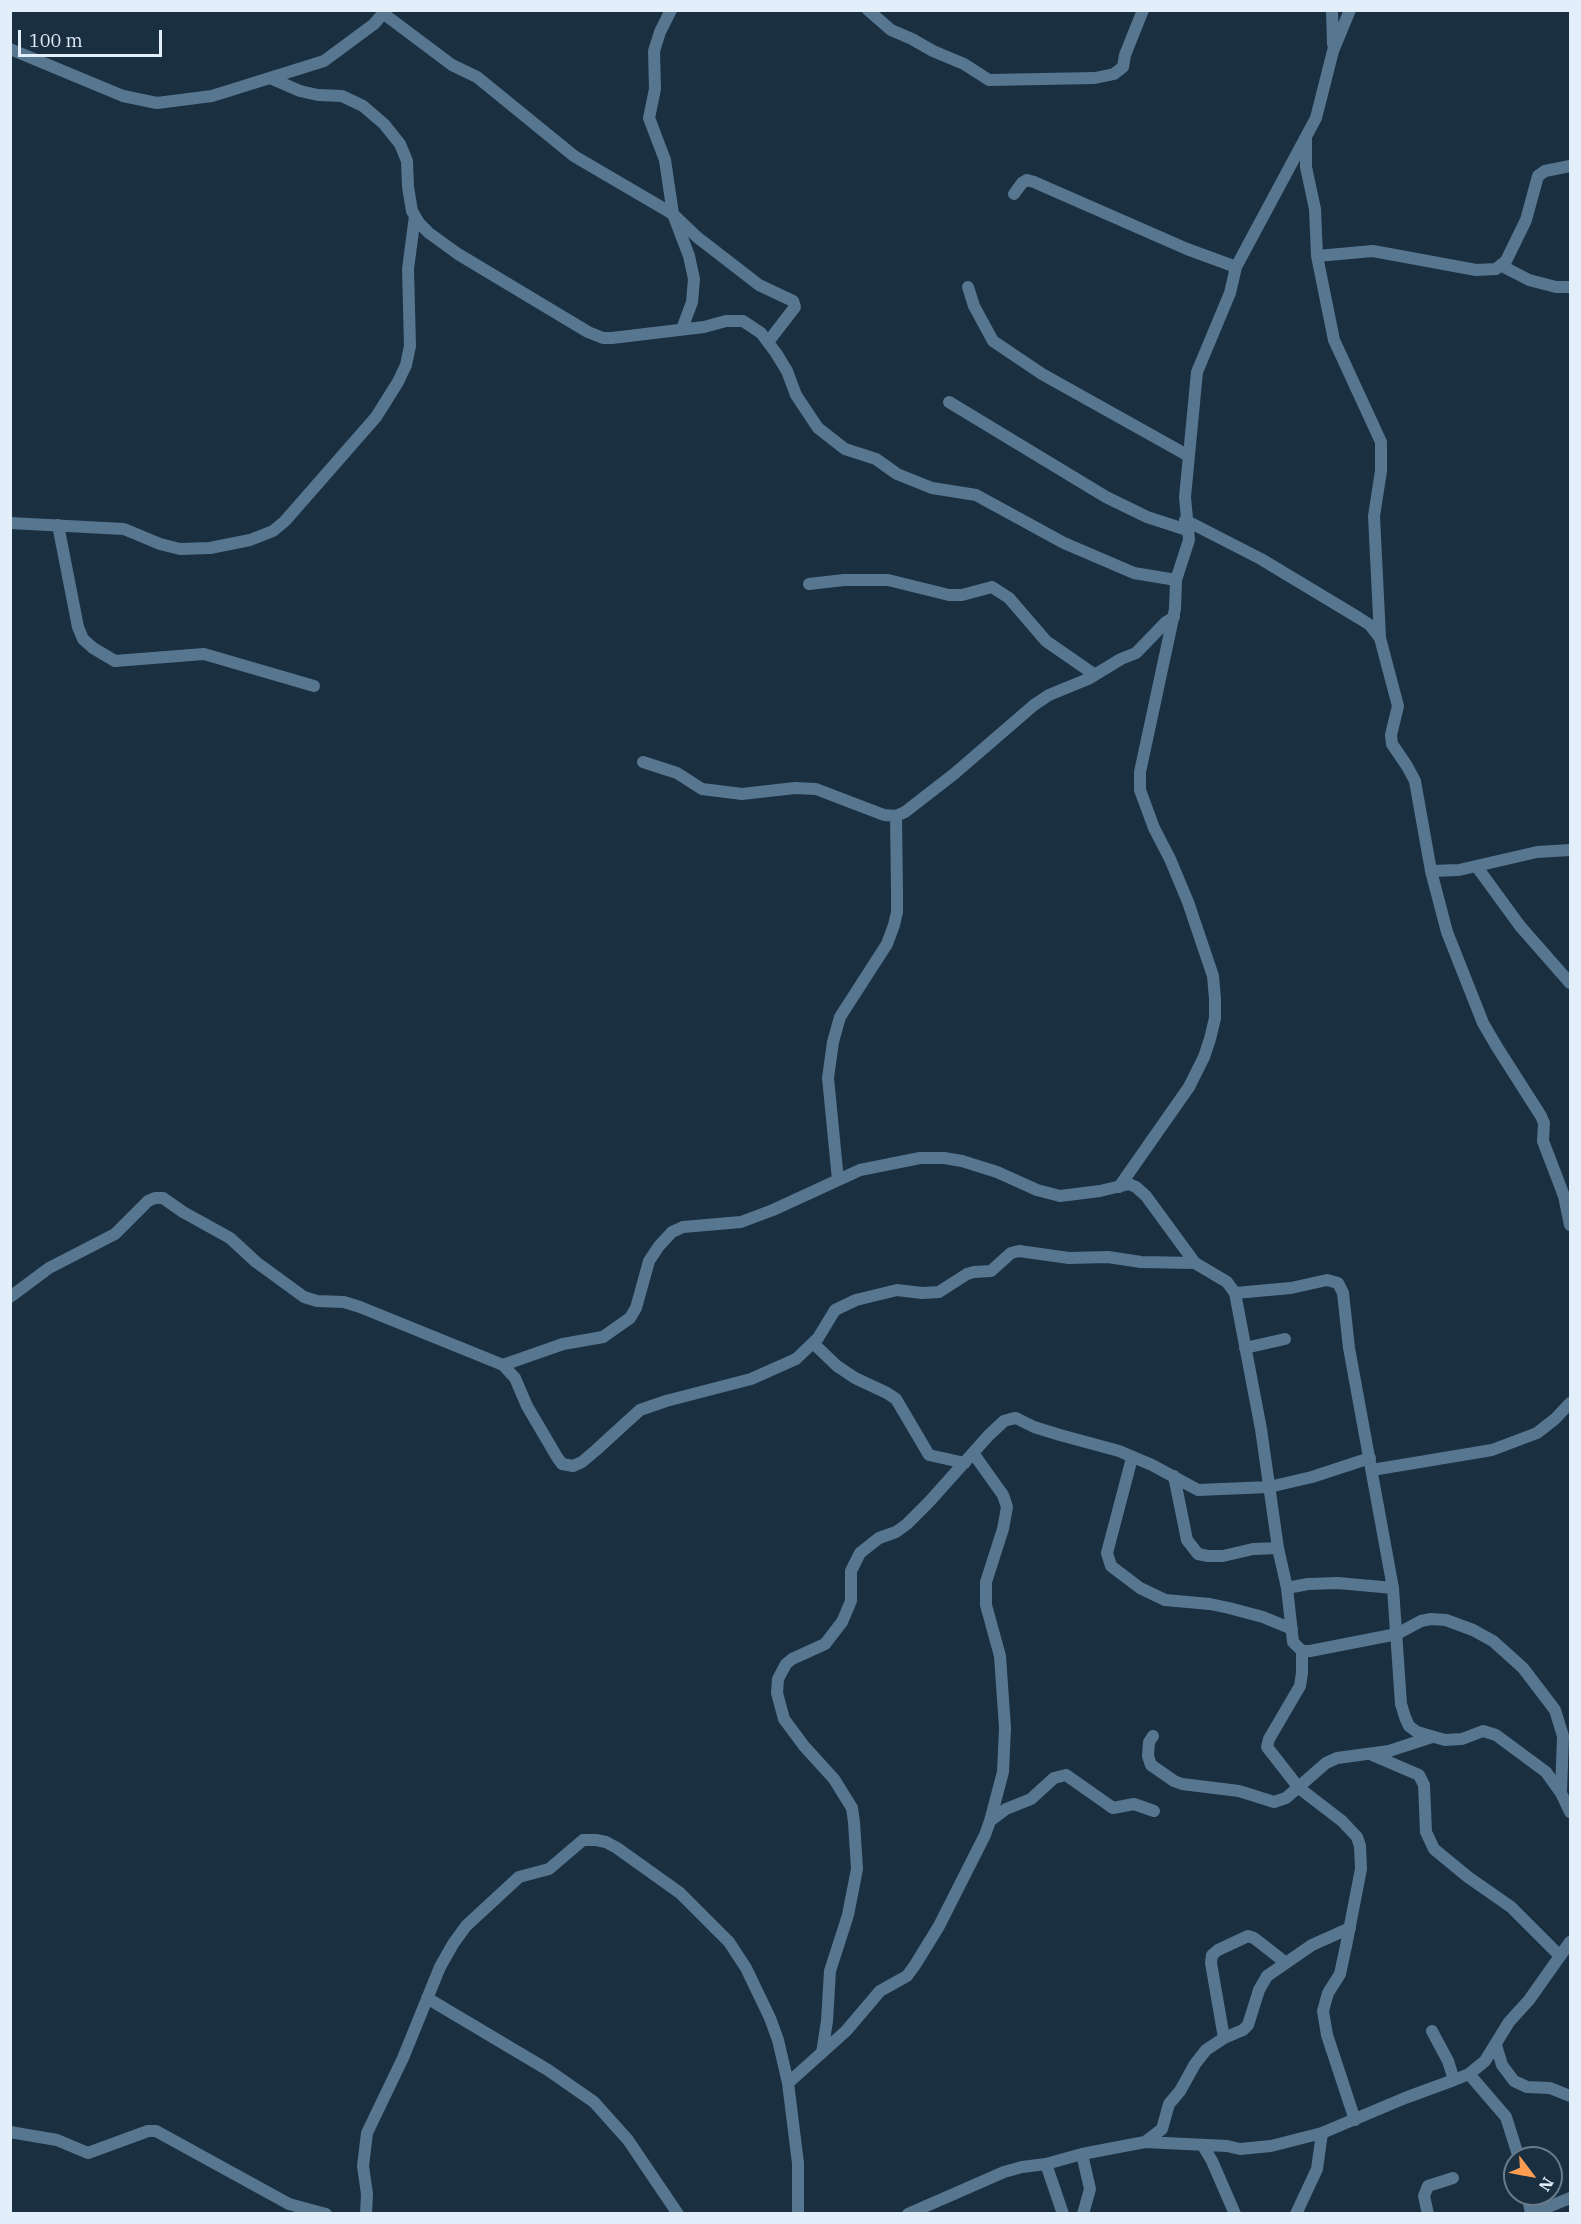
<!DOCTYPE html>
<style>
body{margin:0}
#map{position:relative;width:1581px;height:2224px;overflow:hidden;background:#1a2f40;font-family:"IBM Plex Serif",serif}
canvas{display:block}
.frame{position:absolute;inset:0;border:12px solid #e2effb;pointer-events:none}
.north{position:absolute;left:1503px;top:2146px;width:60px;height:60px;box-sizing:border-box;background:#1a2f40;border:2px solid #6a7c8b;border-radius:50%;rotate:122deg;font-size:16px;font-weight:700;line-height:24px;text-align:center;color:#e2effb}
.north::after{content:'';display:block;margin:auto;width:21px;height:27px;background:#fc9d52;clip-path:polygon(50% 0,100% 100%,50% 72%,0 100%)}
.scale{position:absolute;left:18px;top:30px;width:144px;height:27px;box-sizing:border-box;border:3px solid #e2effb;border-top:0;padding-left:8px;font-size:18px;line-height:21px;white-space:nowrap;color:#e2effb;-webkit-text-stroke:4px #1a2f40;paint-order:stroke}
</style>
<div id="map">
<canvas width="1581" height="2224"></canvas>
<div class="frame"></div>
<div class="north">N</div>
<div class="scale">100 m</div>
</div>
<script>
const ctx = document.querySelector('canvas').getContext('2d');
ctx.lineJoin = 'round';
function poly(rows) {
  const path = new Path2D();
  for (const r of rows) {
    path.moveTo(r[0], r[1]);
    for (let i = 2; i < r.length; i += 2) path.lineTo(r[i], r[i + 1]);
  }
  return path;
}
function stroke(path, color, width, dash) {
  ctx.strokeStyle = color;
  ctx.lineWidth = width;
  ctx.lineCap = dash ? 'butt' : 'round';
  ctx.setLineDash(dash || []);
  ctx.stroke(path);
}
stroke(poly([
 [671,10,660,32,654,51,655,89,649,118,665,160,673,214,689,256,694,279,692,302,682,329],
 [868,10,891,30,912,39,933,51,964,64,989,80,1095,78,1114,74,1123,67,1125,55,1143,10],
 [1332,10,1333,44],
 [384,14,452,65,477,77,574,156,673,214,697,237,759,285,793,301,795,307,768,342],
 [10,49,123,96,157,103,212,96,324,61,374,24,386,10],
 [270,78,300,91,318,95,342,96,363,106,384,124,400,144,407,161,408,187,412,211,419,223,429,233,458,254,588,332,603,338,612,338,704,327,726,321,743,321,761,333,776,353,787,371,796,395,818,428,845,449,876,459,897,474,932,488,976,495,1064,543,1134,573,1176,580],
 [1306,140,1306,167,1315,209,1317,256,1334,340,1381,442,1381,471,1374,516,1380,637],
 [1014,194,1022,183,1027,180,1034,182,1187,249,1236,267],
 [1317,256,1373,251,1476,270,1496,269,1506,261,1526,220,1538,176,1545,171,1570,166],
 [1502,266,1529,280,1556,287,1570,287],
 [968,287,974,306,993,341,1042,374,1187,455],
 [949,402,1106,497,1147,517,1187,530],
 [1185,520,1261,559,1359,618,1370,625,1380,638,1398,706,1391,735,1392,744,1407,766,1415,781,1431,871,1447,932,1483,1023,1497,1047,1541,1116,1544,1123,1543,1141,1564,1196,1570,1225],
 [10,523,124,529,160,544,180,549,210,548,250,540,273,531,285,521,376,417,398,382,406,365,410,346,408,269,415,216],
 [58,525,78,627,83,639,93,648,115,661,204,654,314,686],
 [809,584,844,580,888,580,949,595,962,595,992,587,1009,598,1046,641,1095,675],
 [643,762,677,773,702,789,742,794,795,788,816,789,884,815,896,816,905,812,954,774,1034,705,1049,695,1088,679,1121,659,1136,653,1166,622,1174,617],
 [1477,867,1520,926,1570,983],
 [1431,871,1459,870,1537,852,1570,850],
 [838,1180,828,1078,833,1042,840,1017,887,944,894,925,897,912,897,891,896,816],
 [1119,1187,1189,1087,1204,1057,1210,1039,1215,1018,1215,999,1213,976,1188,902,1170,859,1154,828,1140,790,1140,772,1175,609,1176,580,1189,540,1185,497,1197,372,1230,293,1236,267,1316,118,1333,51,1350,10],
 [1235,1293,1261,1429,1278,1548,1287,1588,1293,1642,1302,1651,1310,1651,1397,1634,1421,1621,1431,1619,1446,1620,1473,1630,1493,1641,1523,1668,1555,1710,1563,1736,1561,1793],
 [10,1297,49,1268,115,1234,148,1201,155,1198,163,1198,183,1212,230,1238,256,1262,304,1297,317,1301,344,1302,360,1307,503,1365,515,1378,527,1406,557,1457,562,1464,573,1466,582,1462,595,1451,640,1410,666,1401,751,1379,796,1359,818,1338,835,1310,856,1300,897,1290,922,1293,939,1292,967,1274,974,1272,991,1271,1011,1253,1019,1251,1069,1258,1108,1257,1141,1262,1195,1263],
 [813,1343,837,1366,855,1378,887,1393,896,1399,929,1455,965,1463],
 [1245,1348,1285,1339],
 [503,1365,563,1344,603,1337,630,1318,636,1308,649,1261,659,1246,672,1232,683,1227,741,1222,773,1210,860,1170,920,1158,944,1158,962,1161,997,1172,1037,1190,1060,1196,1100,1191,1129,1184,1136,1187,1146,1196,1195,1263,1227,1282,1235,1293,1291,1288,1327,1280,1338,1283,1343,1293,1349,1348,1393,1588,1401,1704,1405,1717,1409,1726,1417,1732,1445,1740,1462,1739,1483,1731,1496,1735,1546,1772,1561,1793,1570,1812],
 [1132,1458,1107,1553,1111,1566,1140,1588,1165,1600,1210,1604,1229,1608,1263,1617,1292,1629],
 [1372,1470,1492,1450,1537,1433,1555,1419,1570,1403],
 [1174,1476,1187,1540,1198,1554,1208,1556,1223,1556,1253,1549,1278,1548],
 [1287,1588,1308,1584,1338,1583,1393,1588],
 [1302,1651,1302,1673,1300,1686,1269,1739,1267,1747,1299,1788,1342,1821,1357,1837,1360,1846,1361,1869,1346,1946,1340,1974,1328,1993,1323,2011,1327,2035,1355,2120],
 [1153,1736,1149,1742,1148,1756,1151,1765,1174,1781,1182,1784,1239,1791,1274,1802,1286,1798,1326,1763,1337,1758,1389,1751,1432,1737],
 [1370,1754,1419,1775,1424,1785,1426,1832,1434,1849,1468,1877,1511,1907,1560,1956],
 [990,1821,1006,1809,1031,1799,1054,1778,1066,1775,1113,1808,1134,1804,1154,1811],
 [427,1998,548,2070,594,2102,628,2140,678,2214],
 [1432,2031,1448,2061,1454,2080],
 [1224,2038,1211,1963,1212,1955,1218,1950,1248,1936,1254,1938,1286,1963],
 [1496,2045,1502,2065,1514,2081,1527,2087,1550,2088,1570,2096],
 [822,2053,827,2021,830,1971,848,1915,857,1869,854,1822,852,1808,834,1779,804,1746,784,1719,777,1693,778,1679,786,1664,792,1659,825,1644,842,1622,851,1601,851,1571,860,1553,879,1538,896,1532,907,1524,929,1502,989,1435,1004,1421,1011,1419,1016,1418,1034,1427,1060,1435,1119,1451,1152,1465,1198,1490,1269,1487,1312,1477,1370,1458],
 [1469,2074,1506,2117,1519,2158],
 [788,2083,846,2031,880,1991,907,1976,915,1965,939,1926,985,1835,990,1821,1003,1772,1005,1728,1000,1656,986,1605,986,1582,1003,1529,1007,1507,1003,1495,973,1453],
 [10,2132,57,2140,88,2153,148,2131,156,2131,289,2204,326,2214],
 [1145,2142,1162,2129,1169,2104,1180,2091,1195,2064,1206,2050,1224,2038,1243,2030,1248,2025,1259,1990,1267,1976,1312,1945,1350,1928],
 [1203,2146,1212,2161,1235,2214],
 [1082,2154,1090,2189,1083,2214],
 [1046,2164,1063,2214],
 [1527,2194,1531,2213],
 [366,2214,367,2194,363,2166,367,2133,403,2058,440,1967,453,1944,466,1926,519,1877,549,1869,583,1840,596,1840,606,1842,617,1848,680,1893,729,1942,746,1968,770,2018,778,2040,788,2083,798,2163,798,2214],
 [908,2214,1004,2172,1022,2167,1046,2164,1082,2154,1145,2142,1227,2146,1240,2149,1271,2146,1322,2133,1405,2098,1454,2080,1469,2074,1485,2061,1509,2022,1529,2000,1570,1942],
 [1296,2214,1317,2169,1322,2133],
 [1428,2214,1424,2196,1428,2186,1453,2178],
 [1531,2214,1570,2198]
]), '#577690', 12);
</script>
